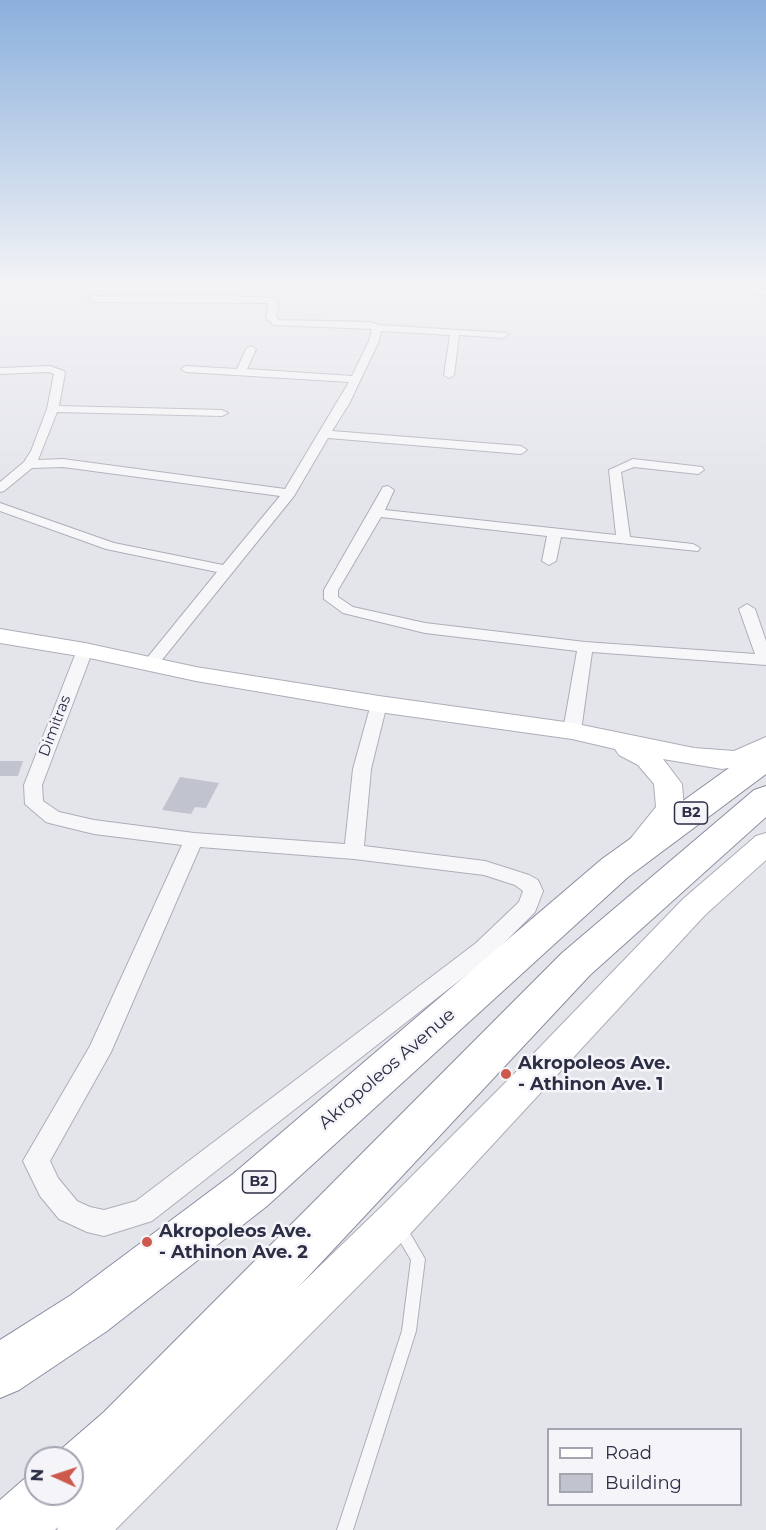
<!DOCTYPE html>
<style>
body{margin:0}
#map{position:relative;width:766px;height:1530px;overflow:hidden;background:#e4e5eb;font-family:Montserrat,sans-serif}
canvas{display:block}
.legend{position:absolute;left:547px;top:1428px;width:195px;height:78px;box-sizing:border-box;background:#f4f4f9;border:2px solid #a4a5b1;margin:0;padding:8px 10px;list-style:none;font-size:18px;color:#2b2e44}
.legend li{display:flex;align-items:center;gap:12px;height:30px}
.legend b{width:30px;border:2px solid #a4a5b1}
.north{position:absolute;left:24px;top:1446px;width:60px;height:60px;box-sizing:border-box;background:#f4f4f9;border:2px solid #a4a5b1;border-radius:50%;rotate:273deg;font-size:16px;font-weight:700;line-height:24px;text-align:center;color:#2b2e44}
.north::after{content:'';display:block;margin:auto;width:21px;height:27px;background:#cd594c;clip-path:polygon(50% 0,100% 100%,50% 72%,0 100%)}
</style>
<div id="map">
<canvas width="766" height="1530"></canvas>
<ul class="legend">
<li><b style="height:8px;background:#fff"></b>Road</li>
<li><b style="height:16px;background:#c1c3ce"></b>Building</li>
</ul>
<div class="north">N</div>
</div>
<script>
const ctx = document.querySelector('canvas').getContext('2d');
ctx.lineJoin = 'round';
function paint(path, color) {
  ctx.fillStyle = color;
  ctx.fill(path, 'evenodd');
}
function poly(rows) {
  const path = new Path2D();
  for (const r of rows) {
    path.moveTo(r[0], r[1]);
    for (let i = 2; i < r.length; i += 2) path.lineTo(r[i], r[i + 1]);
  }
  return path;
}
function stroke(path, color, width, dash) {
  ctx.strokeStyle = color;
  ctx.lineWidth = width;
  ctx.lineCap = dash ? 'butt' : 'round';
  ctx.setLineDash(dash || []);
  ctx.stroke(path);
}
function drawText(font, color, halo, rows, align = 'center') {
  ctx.font = font + ' Montserrat,sans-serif';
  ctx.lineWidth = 5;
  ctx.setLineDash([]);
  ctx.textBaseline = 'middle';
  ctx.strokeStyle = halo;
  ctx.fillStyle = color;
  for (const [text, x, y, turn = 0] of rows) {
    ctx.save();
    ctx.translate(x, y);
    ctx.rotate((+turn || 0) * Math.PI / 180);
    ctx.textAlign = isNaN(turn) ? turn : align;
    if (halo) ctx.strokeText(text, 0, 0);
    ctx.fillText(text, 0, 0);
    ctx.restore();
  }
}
paint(poly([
 [0,761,23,761,18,776,0,776],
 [180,777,219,783,206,808,195,807,191,814,162,810]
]), '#c1c3ce');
const lane = poly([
 [34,283,38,283,38,290,0,292,0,290,34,288,34,283],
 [399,1221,404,1223,425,1259,416,1331,353,1530,337,1530,402,1331,411,1260,392,1228,394,1223,399,1221]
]);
const street = poly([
 [346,283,388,283,396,286,392,289,350,286,346,283],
 [743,283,751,283,752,286,766,290,766,296,745,290,743,283],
 [210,295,272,298,279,302,276,317,279,320,370,322,379,325,506,333,508,335,503,338,459,335,454,375,449,378,444,375,450,335,381,331,379,341,349,404,332,431,521,446,527,450,521,454,328,438,294,496,157,666,151,668,143,663,217,572,106,549,0,511,0,503,114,543,223,565,280,496,63,467,32,468,4,491,0,492,0,482,24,462,31,451,47,409,54,374,49,372,0,374,0,368,50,366,64,371,65,373,59,406,222,410,228,413,222,416,57,412,38,460,63,459,285,489,349,382,186,372,181,369,186,366,237,369,246,349,251,346,256,349,247,369,352,376,369,341,372,329,274,325,266,318,268,303,92,302,87,299,92,296,210,295],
 [633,459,702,467,704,470,698,474,634,467,621,472,630,537,693,544,700,548,698,551,561,537,556,561,549,565,542,561,547,536,381,517,338,590,338,597,353,607,425,623,585,642,755,654,739,609,747,604,755,609,766,641,766,665,592,652,581,731,578,735,572,736,566,735,563,731,577,651,425,633,343,613,324,599,324,590,383,487,388,486,394,490,385,510,616,535,609,470,633,459],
 [85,645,93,650,42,785,43,801,59,812,94,820,194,833,345,844,353,769,371,704,373,700,379,699,385,700,387,704,371,769,364,846,485,861,529,875,538,880,543,891,535,912,492,955,152,1221,104,1236,87,1232,59,1219,40,1196,23,1161,90,1046,182,845,94,834,53,824,46,822,25,804,24,785,77,650,85,645],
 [200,847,354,859,484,875,515,885,523,891,519,902,476,943,136,1201,104,1210,90,1207,77,1201,58,1178,50,1161,111,1052,200,847]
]);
const secondary = poly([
 [0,629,85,643,196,667,379,696,572,723,694,748,734,751,766,737,766,756,748,765,722,769,663,759,682,784,684,809,656,845,646,848,636,845,631,838,656,807,654,784,638,765,619,755,615,749,572,739,379,712,196,681,85,657,0,643,0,629],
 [766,833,766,860,705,915,409,1235,115,1530,57,1530,64,1513,381,1207,512,1076,683,899,756,836,766,833]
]);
const highway = poly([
 [766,747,766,774,628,877,267,1206,107,1331,19,1390,0,1398,0,1340,71,1295,233,1174,602,859,754,750,766,747],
 [766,786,766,817,590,975,144,1452,92,1497,77,1504,73,1515,55,1530,0,1530,0,1500,31,1473,36,1471,36,1494,72,1494,72,1458,52,1457,104,1412,562,953,754,790,766,786]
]);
stroke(lane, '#acaeb9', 2);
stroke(street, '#acaeb9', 2);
stroke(secondary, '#acaeb9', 2);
stroke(highway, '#8b8ea2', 2);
paint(lane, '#f7f7fa');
paint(street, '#f7f7fa');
paint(secondary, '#fff');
paint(highway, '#fff');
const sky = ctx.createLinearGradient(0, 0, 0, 497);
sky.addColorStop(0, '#8bb0dc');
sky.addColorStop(0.57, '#f3f3f6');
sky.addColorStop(1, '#f3f3f600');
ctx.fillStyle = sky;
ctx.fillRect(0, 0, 766, 497);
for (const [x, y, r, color] of [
 [506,1074,6,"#cd594c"],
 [147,1242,6,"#cd594c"]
]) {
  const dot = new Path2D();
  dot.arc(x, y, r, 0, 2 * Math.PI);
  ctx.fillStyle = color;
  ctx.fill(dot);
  stroke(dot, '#f4f4f9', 2);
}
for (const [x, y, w] of [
 [691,813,33],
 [259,1182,33]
]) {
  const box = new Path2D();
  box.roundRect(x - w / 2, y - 11, w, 22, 4.5);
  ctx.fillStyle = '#f4f4f9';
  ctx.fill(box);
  stroke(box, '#2b2e44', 1.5);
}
drawText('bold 14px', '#2b2e44', null, [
 ["B2",691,813],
 ["B2",259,1182]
]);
drawText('15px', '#2b2e44', '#f4f4f9', [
 ["Dimitras",55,726,-69]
]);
drawText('bold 18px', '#2b2e44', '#f4f4f9', [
 ["Akropoleos Ave.",518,1064],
 ["- Athinon Ave. 1",518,1085],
 ["Akropoleos Ave.",159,1232],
 ["- Athinon Ave. 2",159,1253]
], 'left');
drawText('18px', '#2b2e44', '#f4f4f9', [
 ["Akropoleos Avenue",387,1069,-41]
]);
</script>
